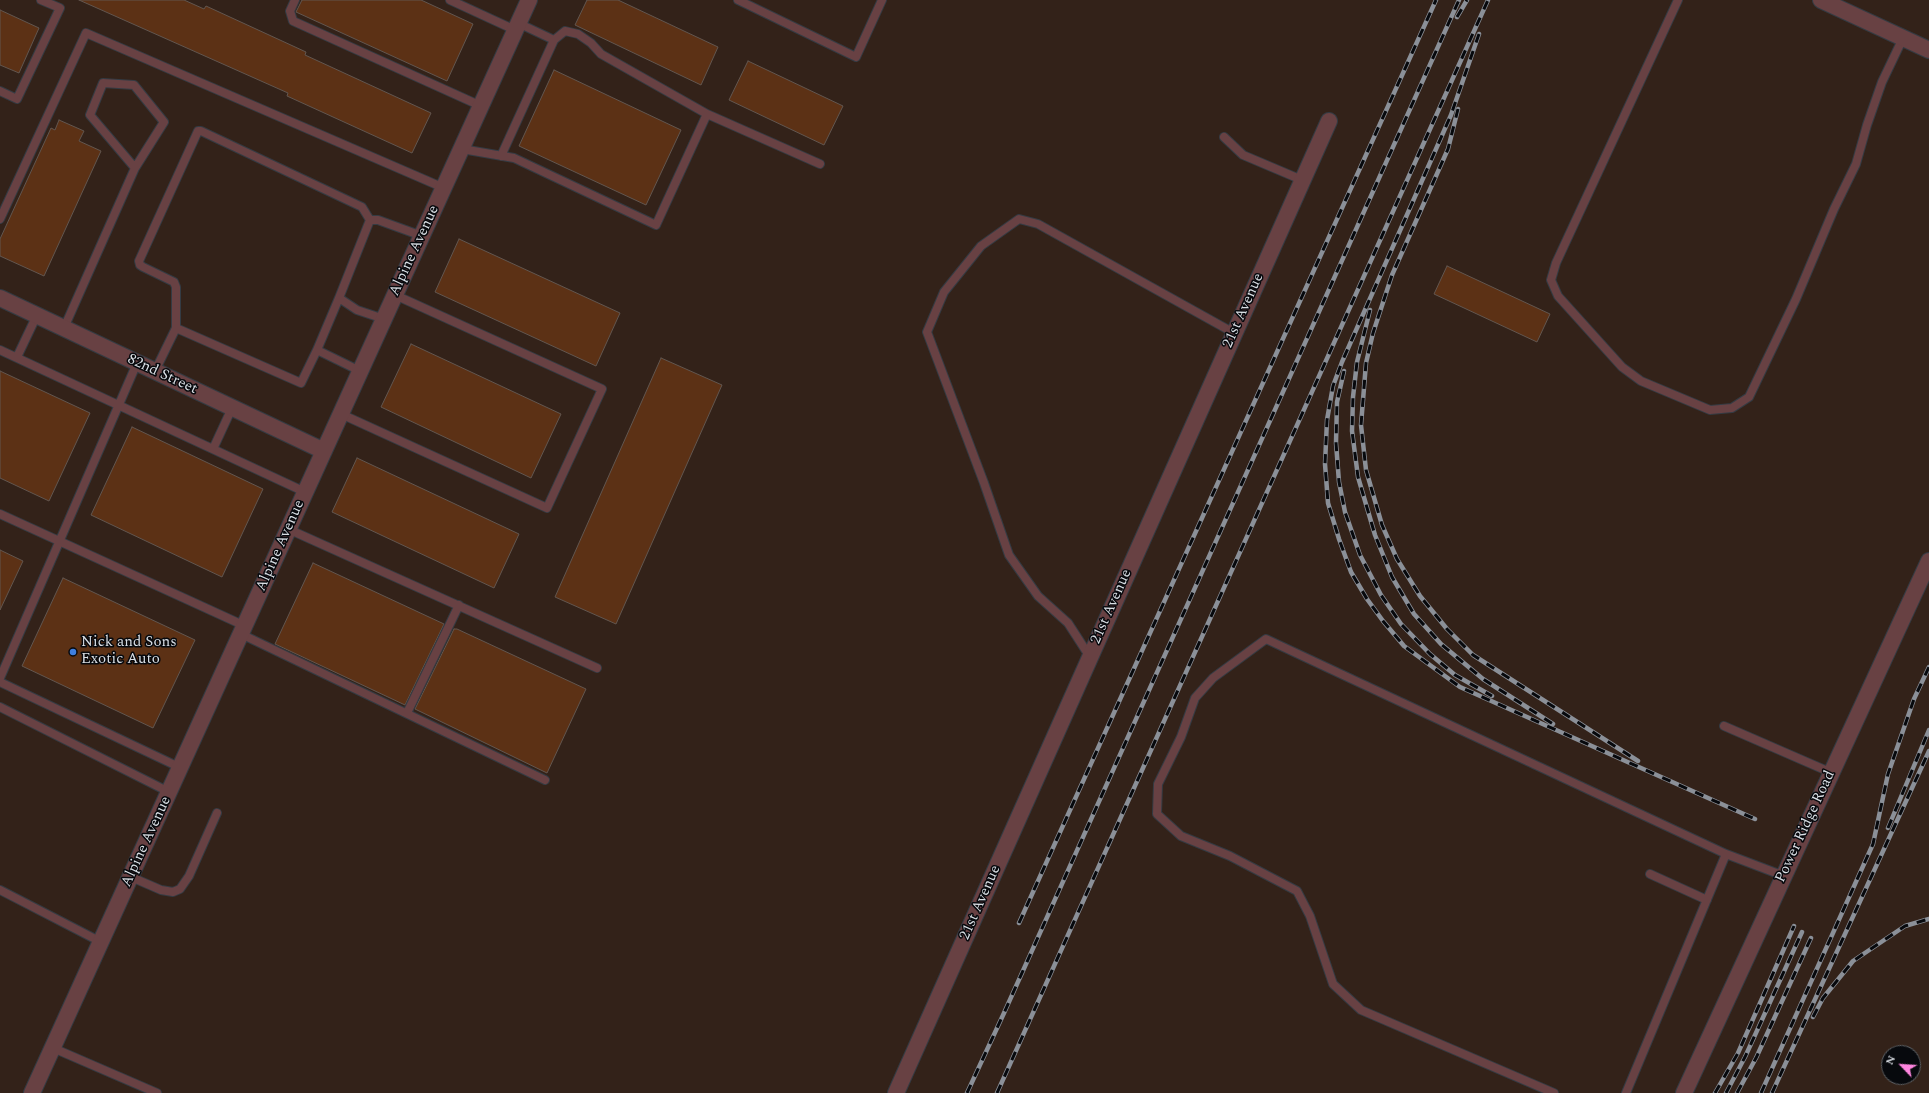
<!DOCTYPE html>
<style>
body{margin:0}
#map{position:relative;width:1929px;height:1093px;overflow:hidden;background:#192029;font-family:Spectral,serif}
canvas{display:block}
.north{position:absolute;left:1881px;top:1045px;width:40px;height:40px;box-sizing:border-box;background:#07090d;border:1px solid #5b5f63;border-radius:50%;rotate:295deg;font-size:11px;font-weight:700;line-height:16px;text-align:center;color:#dadfe5}
.north::after{content:'';display:block;margin:auto;width:14px;height:18px;background:#fe85df;clip-path:polygon(50% 0,100% 100%,50% 72%,0 100%)}
</style>
<div id="map">
<canvas width="1929" height="1093"></canvas>
<div class="north">N</div>
</div>
<script>
const ctx = document.querySelector('canvas').getContext('2d');
ctx.lineJoin = 'round';
function paint(path, color) {
  ctx.fillStyle = color;
  ctx.fill(path, 'evenodd');
}
function poly(rows) {
  const path = new Path2D();
  for (const r of rows) {
    path.moveTo(r[0], r[1]);
    for (let i = 2; i < r.length; i += 2) path.lineTo(r[i], r[i + 1]);
  }
  return path;
}
function stroke(path, color, width, dash) {
  ctx.strokeStyle = color;
  ctx.lineWidth = width;
  ctx.lineCap = dash ? 'butt' : 'round';
  ctx.setLineDash(dash || []);
  ctx.stroke(path);
}
function drawText(font, color, halo, rows, align = 'center') {
  ctx.font = font + ' Spectral,serif';
  ctx.lineWidth = 3;
  ctx.setLineDash([]);
  ctx.textBaseline = 'middle';
  ctx.strokeStyle = halo;
  ctx.fillStyle = color;
  for (const [text, x, y, turn = 0] of rows) {
    ctx.save();
    ctx.translate(x, y);
    ctx.rotate((+turn || 0) * Math.PI / 180);
    ctx.textAlign = isNaN(turn) ? turn : align;
    if (halo) ctx.strokeText(text, 0, 0);
    ctx.fillText(text, 0, 0);
    ctx.restore();
  }
}
paint(poly([
 [0,0,1929,0,1929,1093,0,1093],
 [1889,1053,1913,1053,1913,1077,1889,1077]
]), '#332219');
const building = poly([
 [79,0,184,0,204,9,206,6,306,52,305,55,431,113,412,153,287,96,288,93,79,0],
 [302,0,421,0,473,24,447,81,296,12,302,0],
 [587,0,618,0,718,47,701,85,575,25,587,0],
 [0,10,39,28,19,73,0,65,0,10],
 [748,61,843,106,824,145,729,100,748,61],
 [554,70,681,130,646,205,519,146,554,70],
 [59,120,84,131,79,141,101,151,44,276,0,256,0,239,51,128,55,130,59,120],
 [459,239,620,313,596,366,435,292,459,239],
 [1447,266,1550,314,1537,342,1434,294,1447,266],
 [411,344,561,414,531,478,381,407,411,344],
 [661,358,722,385,616,624,555,597,661,358],
 [0,371,90,413,49,501,0,478,0,371],
 [132,427,263,489,222,577,91,515,132,427],
 [357,458,519,534,494,588,332,512,357,458],
 [0,550,23,561,0,610,0,550],
 [313,563,444,624,405,705,275,644,313,563],
 [63,578,195,640,153,728,22,666,63,578],
 [454,629,457,629,586,689,547,773,415,709,454,629]
]);
paint(building, '#5c3115');
stroke(building, '#62564f', 1);
const lane = poly([
 [295,0,290,11,293,21,481,106],
 [450,0,515,30],
 [738,0,856,57,882,0],
 [1678,0,1556,263,1551,280,1558,296,1622,367,1641,381,1710,410,1732,408,1749,397,1796,299,1834,209,1856,164,1867,125,1882,82,1903,38],
 [518,23,554,40,565,31,578,34,591,43,601,54,707,114,820,164],
 [0,91,17,99,60,8,41,0],
 [1224,137,1243,155,1302,180],
 [462,149,514,158,656,225,707,114],
 [501,156,554,40],
 [0,219,86,33,444,188],
 [339,298,317,350,360,371],
 [384,319,357,310,339,298,370,220,378,220,422,236],
 [64,328,135,168,90,115,103,83,134,85,164,122,135,168],
 [176,328,176,287,174,282,143,267,140,265,139,261,198,131,201,131,362,207,370,220],
 [0,350,305,492],
 [17,357,37,315],
 [155,371,176,328,301,383,317,350],
 [341,414,547,508,602,389,395,295],
 [213,449,232,408],
 [0,514,245,626],
 [288,529,597,668],
 [241,634,545,780],
 [1090,657,1068,623,1038,596,1009,555,984,483,927,332,944,292,981,246,1019,219,1038,224,1234,333],
 [0,678,137,363],
 [0,682,181,768],
 [0,707,169,792],
 [407,713,459,605],
 [1724,726,1832,773],
 [1650,874,1707,900],
 [131,877,161,890,173,892,180,889,189,876,217,813],
 [0,890,101,942],
 [53,1048,157,1093],
 [1554,1093,1361,1010,1333,984,1310,916,1297,891,1230,856,1181,836,1157,814,1158,784,1181,737,1195,698,1213,678,1266,639,1726,854],
 [1626,1093,1726,854,1784,876]
]);
const street = poly([
 [1821,0,1929,50],
 [0,298,324,451],
 [32,1093,529,0],
 [896,1093,1329,121],
 [1684,1093,1929,561]
]);
stroke(lane, '#343b43', 10);
stroke(street, '#343b43', 18);
stroke(lane, '#684143', 8);
stroke(street, '#684143', 16);
const rail = poly([
 [1457,17,1467,0],
 [1479,34,1451,115,1342,362,1333,386,1327,420,1325,464,1328,503,1339,539,1351,572,1367,599,1383,621,1404,646,1460,687,1755,819],
 [1458,109,1448,149,1392,275,1373,333,1366,363,1361,425,1366,470,1382,525,1397,559,1420,596,1447,629,1473,655,1638,761],
 [1370,310,1357,362,1353,397,1352,431,1358,477,1375,535,1392,577,1414,614,1441,644,1483,679,1553,724],
 [1344,371,1337,402,1336,443,1339,482,1345,512,1360,555,1381,595,1401,624,1430,654,1455,675,1492,696],
 [1888,828,1929,730],
 [1019,923,1436,0],
 [1813,1017,1823,998,1853,961,1905,926,1929,919],
 [967,1093,1004,1013,1459,0],
 [997,1093,1488,0],
 [1715,1093,1738,1053,1794,926],
 [1726,1093,1745,1057,1802,932],
 [1737,1093,1756,1058,1811,938],
 [1761,1093,1873,844,1888,774,1914,699,1929,667],
 [1772,1093,1929,751]
]);
stroke(rail, '#8b9098', 4.5);
stroke(rail, '#07090d', 3, [9]);
for (const [x, y, r, color] of [
 [73,652,4,"#3f7fe0"]
]) {
  const dot = new Path2D();
  dot.arc(x, y, r, 0, 2 * Math.PI);
  ctx.fillStyle = color;
  ctx.fill(dot);
  stroke(dot, '#07090d', 1.5);
}
drawText('15px', '#dadfe5', '#07090d', [
 ["Alpine Avenue",415,251,-65],
 ["21st Avenue",1244,311,-66],
 ["82nd Street",162,375,25],
 ["Alpine Avenue",281,546,-66],
 ["21st Avenue",1112,607,-66],
 ["Power Ridge Road",1806,827,-65],
 ["Alpine Avenue",147,842,-65],
 ["21st Avenue",981,903,-66]
]);
drawText('15px', '#dadfe5', '#07090d', [
 ["Nick and Sons",81,643],
 ["Exotic Auto",81,660]
], 'left');
</script>
